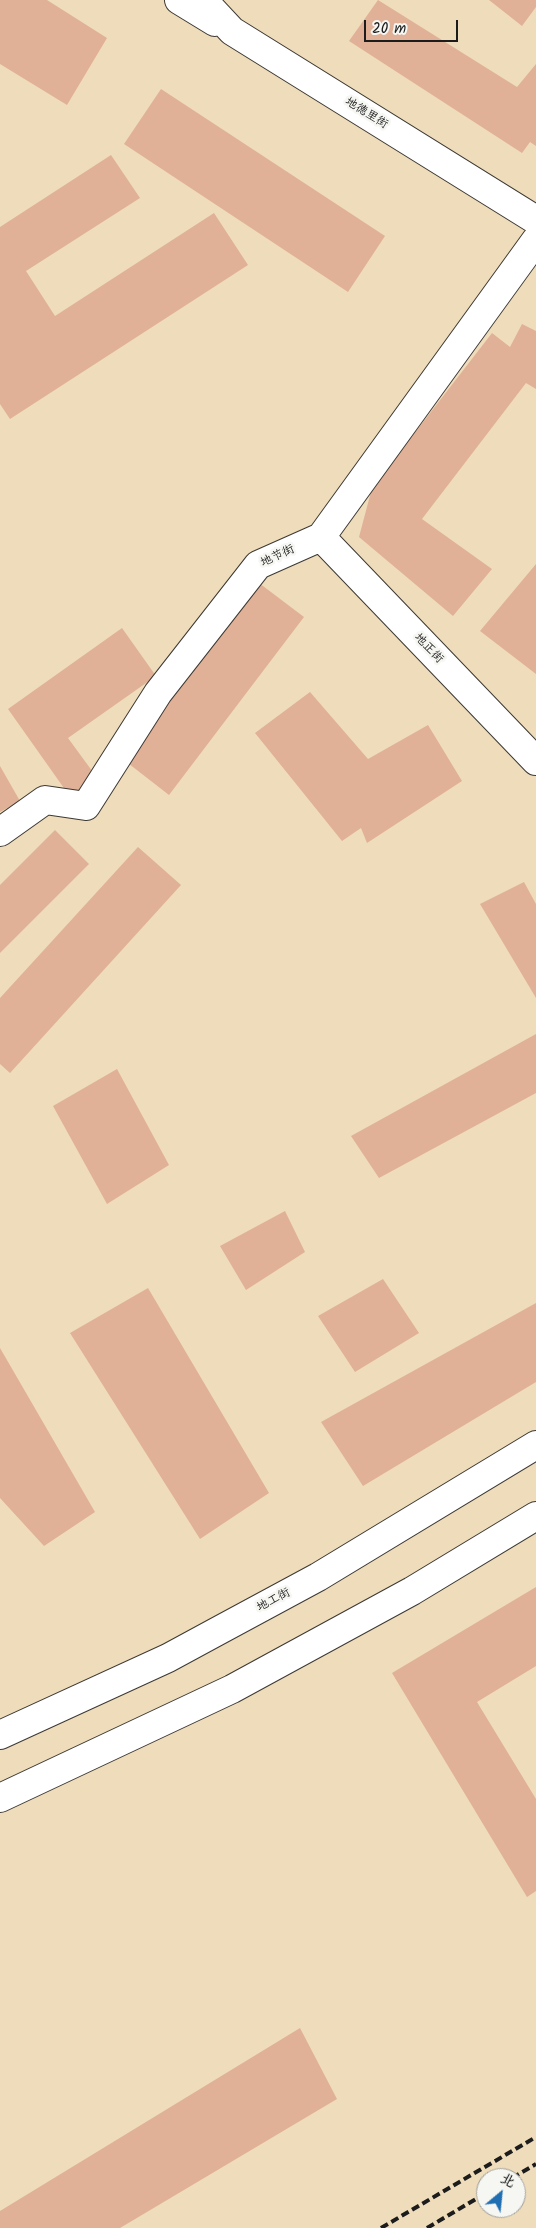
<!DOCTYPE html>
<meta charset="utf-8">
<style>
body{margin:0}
#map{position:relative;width:536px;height:2228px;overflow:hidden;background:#efdcba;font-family:Kalam,"LXGW WenKai TC",sans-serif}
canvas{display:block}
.north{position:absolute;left:476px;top:2168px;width:50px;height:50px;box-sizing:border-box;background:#f6f6f2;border:1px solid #9f9f9c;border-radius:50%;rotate:28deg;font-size:14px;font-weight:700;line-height:20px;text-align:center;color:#1c1c1c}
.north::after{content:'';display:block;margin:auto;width:18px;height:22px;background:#1f6fb2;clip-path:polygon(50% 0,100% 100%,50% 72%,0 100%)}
.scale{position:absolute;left:364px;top:20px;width:94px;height:22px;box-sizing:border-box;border:2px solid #1c1c1c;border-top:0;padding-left:6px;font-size:15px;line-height:18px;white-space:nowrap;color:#1c1c1c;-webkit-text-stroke:4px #f6f6f2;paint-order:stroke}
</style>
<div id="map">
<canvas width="536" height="2228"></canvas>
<div class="north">北</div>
<div class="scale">20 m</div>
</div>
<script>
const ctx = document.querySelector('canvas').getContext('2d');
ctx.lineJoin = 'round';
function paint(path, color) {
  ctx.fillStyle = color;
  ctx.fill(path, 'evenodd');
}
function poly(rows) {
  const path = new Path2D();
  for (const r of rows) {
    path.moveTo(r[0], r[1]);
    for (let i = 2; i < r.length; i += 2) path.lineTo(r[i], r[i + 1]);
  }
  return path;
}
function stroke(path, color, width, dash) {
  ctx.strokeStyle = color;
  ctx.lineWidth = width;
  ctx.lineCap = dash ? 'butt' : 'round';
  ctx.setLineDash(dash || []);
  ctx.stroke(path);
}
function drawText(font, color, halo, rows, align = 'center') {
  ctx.font = font + ' Kalam,"LXGW WenKai TC",sans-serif';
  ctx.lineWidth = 5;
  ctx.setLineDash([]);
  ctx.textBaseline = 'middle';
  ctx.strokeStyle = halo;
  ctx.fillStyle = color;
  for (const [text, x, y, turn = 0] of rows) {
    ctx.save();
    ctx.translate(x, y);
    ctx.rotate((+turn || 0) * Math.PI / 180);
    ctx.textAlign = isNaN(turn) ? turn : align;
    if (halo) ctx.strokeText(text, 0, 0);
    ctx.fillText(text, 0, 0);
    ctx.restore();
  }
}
paint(poly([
 [0,0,47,0,107,38,67,105,0,64],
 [378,0,517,87,536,64,536,146,530,142,522,153,349,41],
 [489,0,536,0,536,7,522,26],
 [161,89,385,236,348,292,124,144],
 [111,155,140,198,26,271,55,316,214,213,248,265,10,419,0,404,0,227],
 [522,324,536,331,536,389,526,383,422,519,492,569,453,616,359,537,372,488,492,333,510,347],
 [536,564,536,674,480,631],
 [259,583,304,617,169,795,124,760],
 [122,628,156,676,68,738,98,779,71,798,8,709],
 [310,692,368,759,428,725,462,781,367,843,361,828,342,841,255,733],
 [0,766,20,801,0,812],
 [55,830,89,864,0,953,0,885],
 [138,847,181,885,10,1073,0,1064,0,998],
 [524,882,536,904,536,998,480,904],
 [536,1034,536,1093,379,1178,351,1136],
 [117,1069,169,1165,107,1204,53,1106],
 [285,1211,305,1252,246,1290,220,1246],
 [383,1279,419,1333,355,1372,318,1316],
 [148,1288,269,1493,200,1539,70,1333],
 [536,1303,536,1382,363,1486,321,1422],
 [0,1348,95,1512,44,1546,0,1498],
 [536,1587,536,1666,477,1702,536,1799,536,1891,527,1897,392,1673],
 [300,2028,337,2099,120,2228,0,2228,0,2211]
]), '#e0b197');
const minor = poly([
 [179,0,215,22],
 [203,0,232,31,536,220],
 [321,537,536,761],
 [0,832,45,800,86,806,158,693,258,565,321,537,536,240]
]);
const major = poly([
 [0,1735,168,1658,216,1632,318,1577,536,1445],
 [0,1798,232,1689,412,1591,536,1516]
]);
stroke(minor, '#3c3934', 30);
stroke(major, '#3c3934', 30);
stroke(minor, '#fff', 28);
stroke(major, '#fff', 28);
stroke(poly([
 [512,2178,536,2164],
 [381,2228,536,2137],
 [427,2228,486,2193]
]), '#1c1c1c', 4, [8, 4]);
drawText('12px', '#1c1c1c', '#f6f6f2', [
 ["地德里街",366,114,32],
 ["地节街",278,557,-25],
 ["地正街",428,649,46],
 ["地工街",274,1601,-28]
]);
</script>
